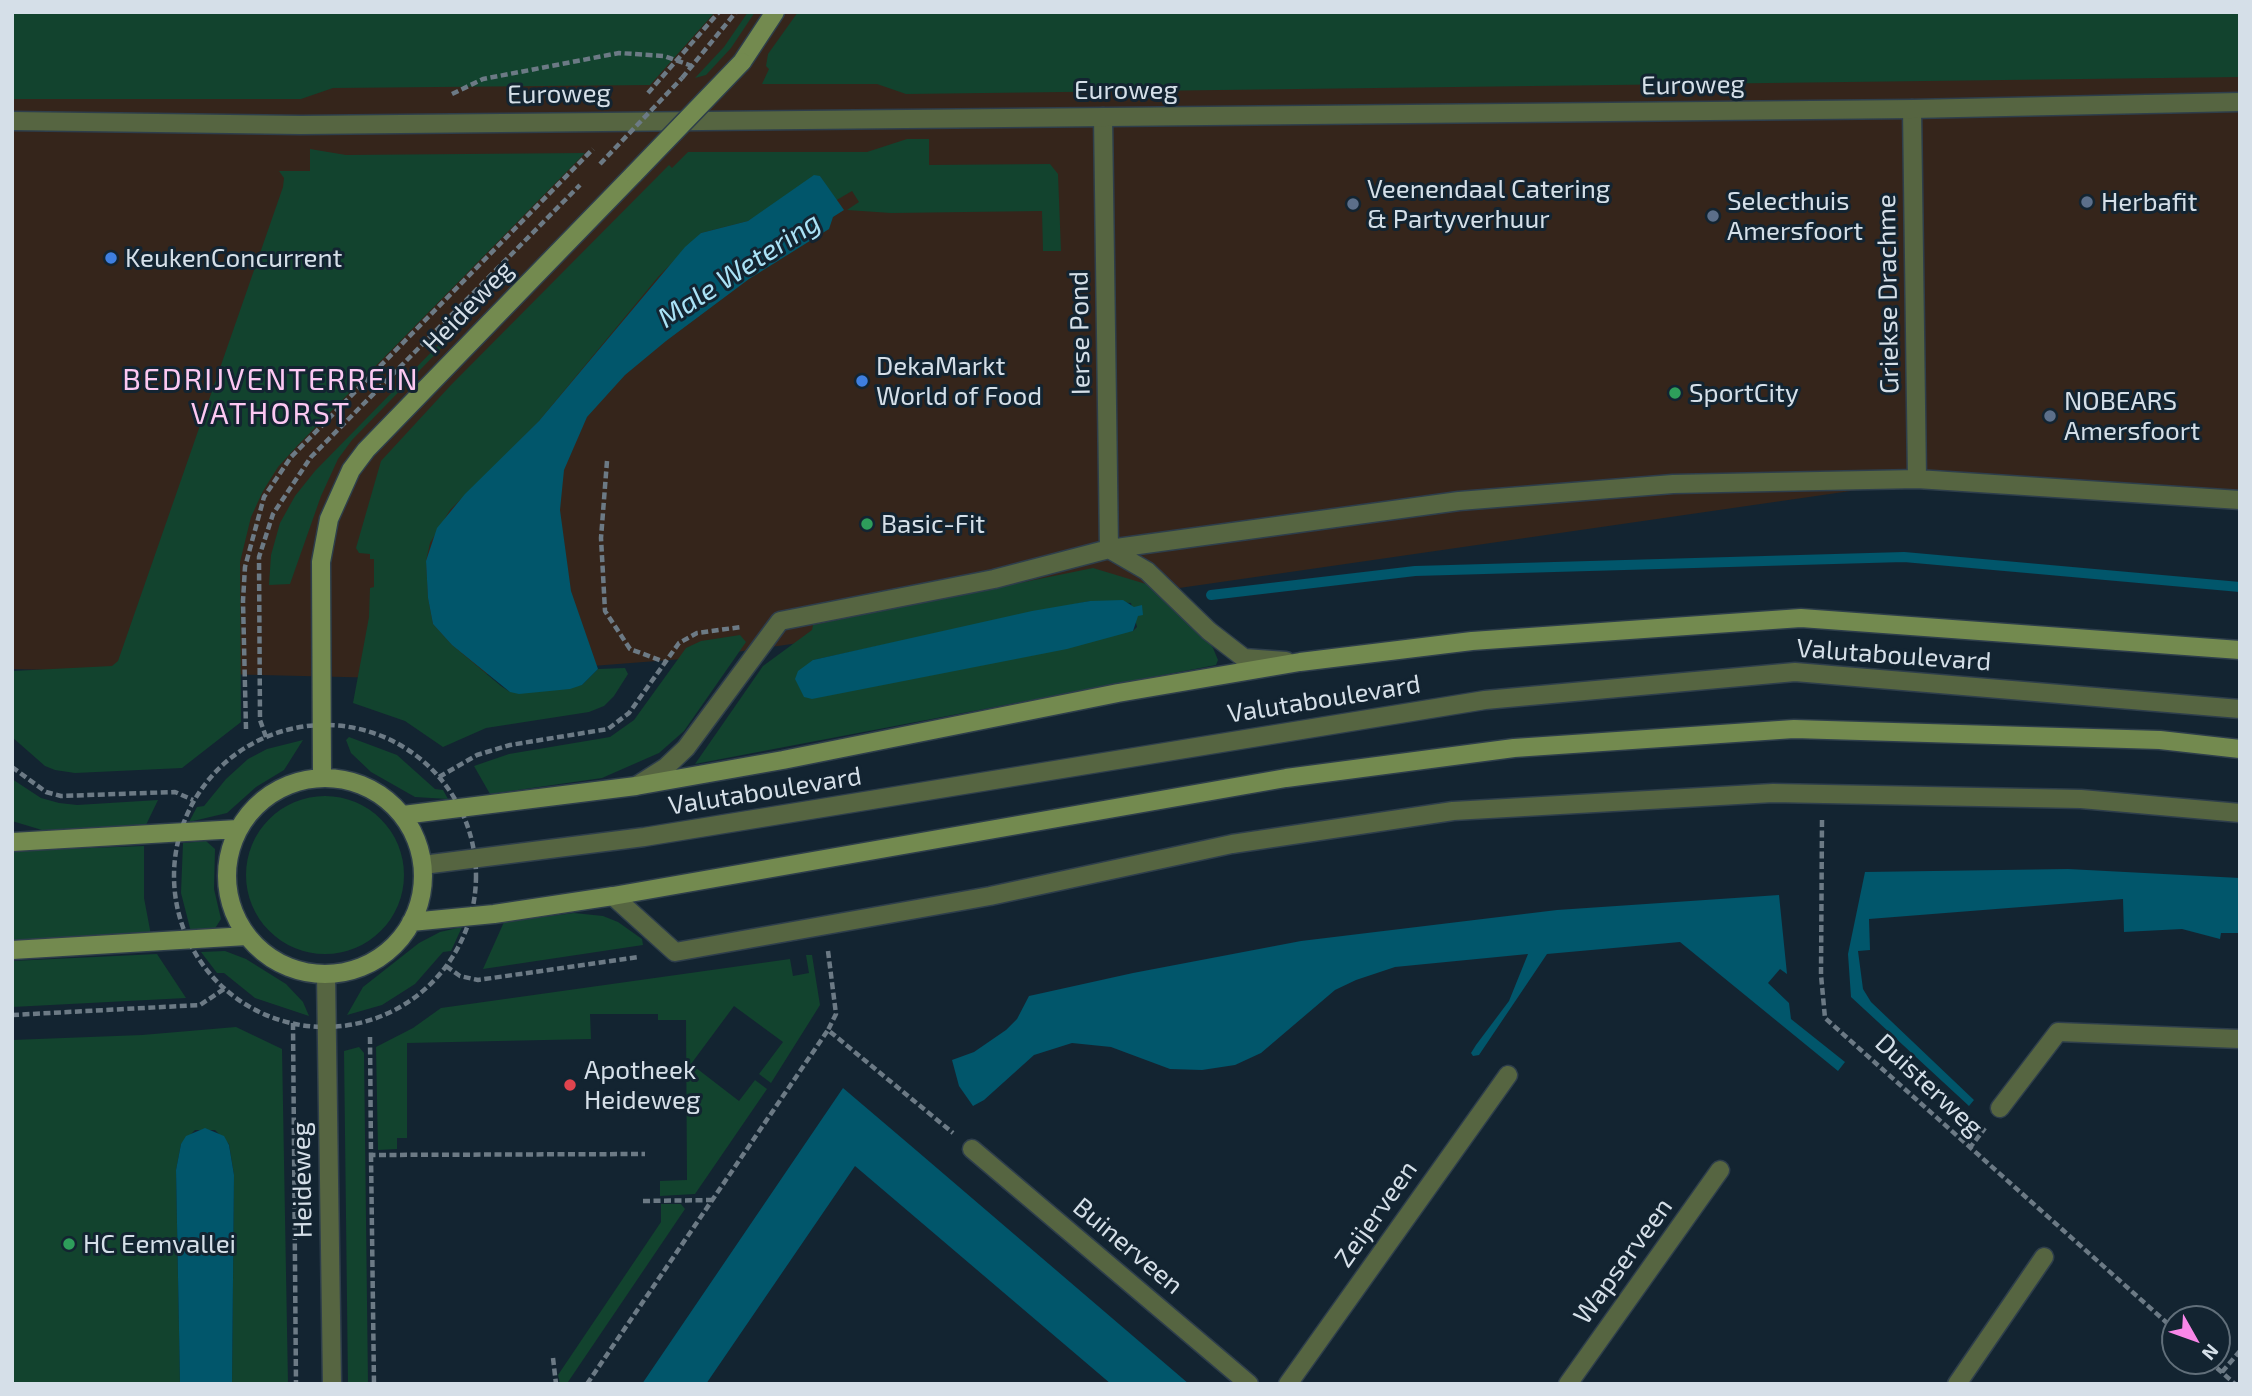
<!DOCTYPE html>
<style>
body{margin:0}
#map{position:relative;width:2252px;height:1396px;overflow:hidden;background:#132431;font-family:"Exo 2",sans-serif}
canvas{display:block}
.frame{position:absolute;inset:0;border:14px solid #d5dfe8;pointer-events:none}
.north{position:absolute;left:2161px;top:1305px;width:70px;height:70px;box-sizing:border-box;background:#132431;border:2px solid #616f7a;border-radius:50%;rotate:130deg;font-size:19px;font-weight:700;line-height:28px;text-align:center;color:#d5dfe8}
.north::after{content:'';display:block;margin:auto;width:24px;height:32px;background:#f987e8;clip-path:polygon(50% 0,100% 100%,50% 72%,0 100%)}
</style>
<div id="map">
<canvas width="2252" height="1396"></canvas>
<div class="frame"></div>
<div class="north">N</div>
</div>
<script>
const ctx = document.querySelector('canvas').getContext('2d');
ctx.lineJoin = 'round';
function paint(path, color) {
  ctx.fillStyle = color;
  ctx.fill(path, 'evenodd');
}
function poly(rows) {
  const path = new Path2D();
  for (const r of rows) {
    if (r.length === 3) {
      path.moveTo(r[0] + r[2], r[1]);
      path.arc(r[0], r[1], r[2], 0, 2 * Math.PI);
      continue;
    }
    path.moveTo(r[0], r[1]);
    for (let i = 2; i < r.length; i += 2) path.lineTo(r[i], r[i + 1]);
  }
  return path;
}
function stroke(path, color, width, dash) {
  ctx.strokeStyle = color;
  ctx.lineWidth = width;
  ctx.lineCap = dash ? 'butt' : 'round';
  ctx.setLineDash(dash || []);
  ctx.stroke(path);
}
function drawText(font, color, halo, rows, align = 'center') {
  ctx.font = font + ' "Exo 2",sans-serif';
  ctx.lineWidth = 6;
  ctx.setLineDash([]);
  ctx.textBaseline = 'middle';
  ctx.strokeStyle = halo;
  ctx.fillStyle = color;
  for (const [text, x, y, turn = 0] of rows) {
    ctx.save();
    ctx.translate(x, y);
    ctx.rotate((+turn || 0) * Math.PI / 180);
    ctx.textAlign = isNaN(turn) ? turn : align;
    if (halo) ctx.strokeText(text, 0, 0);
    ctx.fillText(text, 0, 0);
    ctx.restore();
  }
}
paint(poly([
 [12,12,2240,12,2240,496,1899,484,695,658,426,679,12,669]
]), '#35251b');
paint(poly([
 [12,12,715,12,650,85,333,88,301,99,12,99],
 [748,12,755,12,731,48,706,75,695,78,724,47],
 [798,12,2240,12,2240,77,906,94,877,84,762,84,769,69,766,66,768,54],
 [907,139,929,139,929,165,1050,164,1058,174,1061,251,1043,251,1042,211,891,213,847,210,859,202,852,191,835,201,820,176,748,221,701,233,658,277,539,421,450,510,430,543,426,561,428,598,433,624,452,645,501,686,510,692,582,685,598,669,625,668,628,674,614,696,604,706,589,712,486,728,443,747,405,721,353,703,369,617,370,588,374,587,374,559,370,559,370,554,359,553,356,548,381,461,451,385,669,165,672,168,688,152,867,152],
 [310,149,346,155,585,153,297,446,278,467,263,491,251,517,240,562,241,722,182,768,75,773,55,770,45,766,12,737,12,671,112,666,118,661,283,187,284,178,279,171,310,171],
 [451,332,454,335,352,440,338,459,321,496,290,584,269,585,271,555,280,523,295,496,315,471],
 [1093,568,1146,584,1201,631,1213,648,1218,660,1216,665,695,764,763,666,812,630,813,625],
 [1090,601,1131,603,1137,627,1133,631,813,660],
 [740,635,746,642,684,731,659,753,602,778,490,794,474,766,509,754,610,737,634,720,686,648,701,641],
 [349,737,397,755,435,789,443,790,448,799,415,797,371,772,351,753,346,740],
 [303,740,284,770,256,787,227,813,189,822,197,807,204,806,226,779,248,759,267,749],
 [12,779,41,798,59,803,77,805,158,800,146,825,42,830,12,821],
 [325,875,79],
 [206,841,215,849,214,889,221,919,214,930,191,932,181,893,183,843],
 [144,846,144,898,151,935,12,941,12,851],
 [574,913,603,916,618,922,642,939,643,945,483,969,504,922],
 [462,927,451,951,443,952,415,984,382,1005,347,1015,363,987,419,943,440,932],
 [225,951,246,959,286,984,303,1002,309,1016,255,998,224,973,217,973,201,952],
 [157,954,186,998,12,1007,12,961],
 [806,955,812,955,820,1005,771,1083,759,1074,783,1042,734,1006,691,1064,739,1101,755,1080,767,1089,695,1194,660,1196,660,1181,687,1180,686,1020,658,1020,658,1014,590,1014,591,1039,407,1043,407,1138,397,1138,397,1149,378,1150,376,1047,413,1028,441,1008,790,959,793,976,809,973],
 [236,1027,282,1049,288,1384,232,1384,234,1175,229,1144,215,1130,195,1130,181,1144,176,1170,180,1384,12,1384,12,1040,142,1035],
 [359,1047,364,1053,368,1384,348,1384,344,1051],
 [661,1204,681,1204,685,1209,568,1382,560,1383,558,1375,661,1222]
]), '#12432e');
paint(poly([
 [814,175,820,176,844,210,833,217,829,229,749,279,666,341,625,375,587,417,564,470,560,510,571,591,598,669,582,685,570,689,519,694,510,692,452,645,433,624,428,598,426,561,437,528,465,494,539,421,685,247,701,233,748,221],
 [1123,600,1134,607,1142,605,1143,615,1138,616,1133,631,1067,649,812,699,804,697,795,679,798,671,813,660,1032,611,1090,601],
 [2068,869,2240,878,2240,933,2221,933,2220,939,2182,929,2124,932,2123,899,1869,919,1870,950,1858,951,1863,989,1871,1002,1974,1100,1969,1106,1851,997,1848,954,1865,872],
 [1779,895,1787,974,1780,969,1768,983,1789,1003,1791,1019,1845,1062,1838,1071,1680,942,1547,954,1479,1055,1473,1056,1471,1053,1476,1045,1509,1001,1528,954,1395,967,1356,980,1335,990,1261,1053,1235,1065,1202,1070,1170,1069,1111,1047,1072,1043,1034,1055,984,1100,973,1106,959,1086,952,1060,974,1052,1006,1030,1017,1019,1029,996,1133,973,1301,941,1557,910],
 [843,1088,910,1145,1189,1384,1111,1384,855,1166,706,1384,642,1384],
 [205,1128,224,1136,229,1145,234,1175,232,1384,180,1384,176,1170,181,1144,186,1136]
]), '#01566b');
stroke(poly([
 [1211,595,1415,571,1904,557,2240,587]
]), '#01566b', 10);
const service = poly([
 [423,865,644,837,1485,700,1795,672,2240,709]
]);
const minor = poly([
 [1912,109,1917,479],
 [1103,117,1109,549],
 [1109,549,1147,571,1209,631,1244,658,1286,661],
 [636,786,666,767,686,748,780,621,994,579,1109,549,1459,501,1673,484,1917,479,2240,500],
 [613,896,675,952,990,896,1232,844,1453,811,1773,793,2081,799,2240,813],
 [2000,1108,2058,1032,2240,1039],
 [972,1149,1249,1384],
 [1288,1384,1508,1075],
 [1568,1384,1720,1170],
 [1957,1384,2044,1257]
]);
const tertiary = poly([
 [12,121,301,125,1912,109,2240,102],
 [326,975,332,1384]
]);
const secondary = poly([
 [742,62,775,12],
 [322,776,321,562,329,519,351,470,366,450,634,174],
 [325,876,98],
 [403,815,636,786,783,760,1118,693,1300,662,1472,641,1801,618,2240,650],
 [12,842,238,829],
 [411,922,494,914,613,896,1286,778,1514,748,1794,729,2160,740,2240,749],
 [12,950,247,936]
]);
stroke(service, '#2e3e4b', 21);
stroke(minor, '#2e3e4b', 21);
stroke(tertiary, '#2e3e4b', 21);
stroke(secondary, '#2e3e4b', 21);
stroke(poly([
 [682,78,736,12],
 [648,93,719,12],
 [452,94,483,79,619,53,664,56,692,66],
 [607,461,601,538,605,611,630,649,665,662],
 [325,876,151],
 [246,729,243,601,245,567,264,497,291,457,593,149],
 [266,737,260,720,259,557,273,514,311,457,580,185],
 [12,767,46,792,61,796,175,792,193,800],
 [439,777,477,755,510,745,608,729,629,713,679,643,697,633,741,627],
 [1822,820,1821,975,1825,1018,2175,1330],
 [828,951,836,1014,828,1030,953,1133],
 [446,966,460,976,478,980,639,957],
 [12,1015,200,1005,224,989],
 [293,1023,296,1384],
 [370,1037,371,1155,645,1154],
 [1969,1149,1985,1128],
 [371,1155,374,1384],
 [643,1201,713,1200],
 [553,1358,556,1384],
 [2209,1361,2235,1384],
 [2222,1372,2240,1351],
 [587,1384,828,1030]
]), '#6c7a85', 4.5, [7, 3.5]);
stroke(service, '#566541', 18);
stroke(minor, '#566541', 18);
stroke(tertiary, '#566541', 18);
stroke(secondary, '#738a4f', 18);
const secondaryBridge = poly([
 [634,174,742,62]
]);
stroke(secondaryBridge, '#2e3e4b', 21, []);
stroke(poly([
 [600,164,682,78]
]), '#6c7a85', 4.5, [7, 3.5]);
stroke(secondaryBridge, '#738a4f', 18);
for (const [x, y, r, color] of [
 [2087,202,7,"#5c6f8a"],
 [1353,204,7,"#5c6f8a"],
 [1713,216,7,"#5c6f8a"],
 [111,258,7,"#3f7fe0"],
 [862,381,7,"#3f7fe0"],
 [1675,393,7,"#2e9e5b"],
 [2050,416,7,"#5c6f8a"],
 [867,524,7,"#2e9e5b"],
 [570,1085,7,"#e0444e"],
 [69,1244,7,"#2e9e5b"]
]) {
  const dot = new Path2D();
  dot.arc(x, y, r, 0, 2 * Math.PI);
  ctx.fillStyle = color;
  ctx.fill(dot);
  stroke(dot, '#132431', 2.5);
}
drawText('26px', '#d5dfe8', '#132431', [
 ["Euroweg",1693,85,-1],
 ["Euroweg",1126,90],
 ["Euroweg",559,94,-1],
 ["Griekse Drachme",1888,294,-91],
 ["Heideweg",468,307,-46],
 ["Ierse Pond",1080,333,-91],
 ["Valutaboulevard",1894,655,4],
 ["Valutaboulevard",1324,699,-9],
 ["Valutaboulevard",765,791,-9],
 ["Duisterweg",1929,1085,43],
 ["Heideweg",302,1180,-91],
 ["Zeijerveen",1376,1214,-55],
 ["Buinerveen",1128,1246,40],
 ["Wapserveen",1623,1261,-54]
]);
drawText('26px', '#d5dfe8', '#132431', [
 ["Veenendaal Catering",1367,189],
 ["& Partyverhuur",1367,219],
 ["Selecthuis",1727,201],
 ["Amersfoort",1727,231],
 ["Herbafit",2101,202],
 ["KeukenConcurrent",125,258],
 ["DekaMarkt",876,366],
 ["World of Food",876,396],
 ["SportCity",1689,393],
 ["NOBEARS",2064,401],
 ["Amersfoort",2064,431],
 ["Basic-Fit",881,524],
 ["Apotheek",584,1070],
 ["Heideweg",584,1100],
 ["HC Eemvallei",83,1244]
], 'left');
drawText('italic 28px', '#aae2f6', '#132431', [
 ["Male Wetering",739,270,-33]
]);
ctx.letterSpacing = '2px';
drawText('30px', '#fcc8f2', '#132431', [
 ["BEDRIJVENTERREIN",271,380],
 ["VATHORST",271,414]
]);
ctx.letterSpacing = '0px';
</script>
